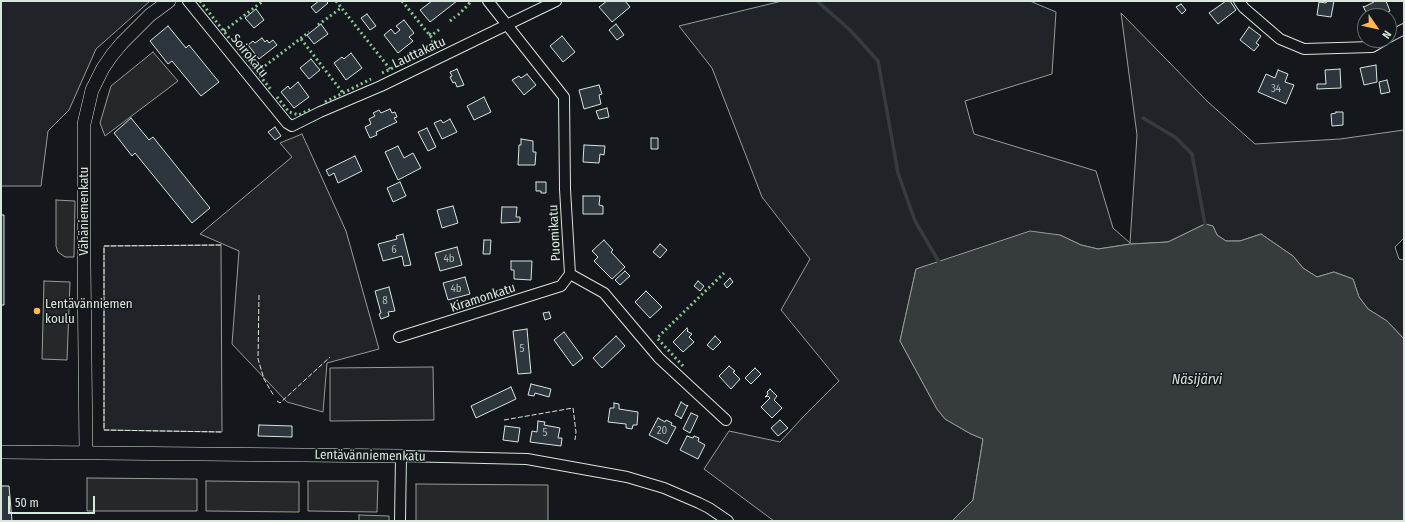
<!DOCTYPE html>
<meta charset="utf-8">
<style>
body{margin:0}
#map{position:relative;width:1405px;height:522px;overflow:hidden;background:#14181c;font-family:"Fira Sans Condensed",sans-serif}
canvas{display:block}
.frame{position:absolute;inset:0;border:2px solid #d8e6dc;pointer-events:none}
.north{position:absolute;left:1357px;top:8px;width:40px;height:40px;box-sizing:border-box;background:#14181c;border:1px solid #626a69;border-radius:50%;rotate:124deg;font-size:11px;font-weight:700;line-height:16px;text-align:center;color:#d8e6dc}
.north::after{content:'';display:block;margin:auto;width:14px;height:18px;background:#ffb74d;clip-path:polygon(50% 0,100% 100%,50% 72%,0 100%)}
.scale{position:absolute;left:8px;top:496px;width:87px;height:18px;box-sizing:border-box;border:2px solid #d8e6dc;border-top:0;padding-left:5px;font-size:12px;line-height:14px;white-space:nowrap;color:#d8e6dc;-webkit-text-stroke:3px #14181c;paint-order:stroke}
</style>
<div id="map">
<canvas width="1405" height="522"></canvas>
<div class="frame"></div>
<div class="north">N</div>
<div class="scale">50 m</div>
</div>
<script>
const ctx = document.querySelector('canvas').getContext('2d');
ctx.lineJoin = 'round';
function paint(path, color) {
  ctx.fillStyle = color;
  ctx.fill(path, 'evenodd');
}
function poly(rows) {
  const path = new Path2D();
  for (const r of rows) {
    path.moveTo(r[0], r[1]);
    for (let i = 2; i < r.length; i += 2) path.lineTo(r[i], r[i + 1]);
  }
  return path;
}
function stroke(path, color, width, dash) {
  ctx.strokeStyle = color;
  ctx.lineWidth = width;
  ctx.lineCap = dash ? 'butt' : 'round';
  ctx.setLineDash(dash || []);
  ctx.stroke(path);
}
function drawText(font, color, halo, rows, align = 'center') {
  ctx.font = font + ' "Fira Sans Condensed",sans-serif';
  ctx.lineWidth = 3;
  ctx.setLineDash([]);
  ctx.textBaseline = 'middle';
  ctx.strokeStyle = halo;
  ctx.fillStyle = color;
  for (const [text, x, y, turn = 0] of rows) {
    ctx.save();
    ctx.translate(x, y);
    ctx.rotate((+turn || 0) * Math.PI / 180);
    ctx.textAlign = isNaN(turn) ? turn : align;
    if (halo) ctx.strokeText(text, 0, 0);
    ctx.fillText(text, 0, 0);
    ctx.restore();
  }
}
const green = poly([
 [1,1,150,1,96,49,69,110,48,131,41,186,1,186,1,1],
 [782,1,1030,1,1056,12,1052,74,965,101,974,134,1096,171,1113,228,1130,243,1137,135,1121,13,1208,102,1255,144,1340,139,1404,130,1404,238,1395,247,1399,259,1404,260,1404,339,1387,321,1368,309,1359,297,1353,279,1334,272,1317,277,1303,268,1293,256,1261,234,1240,241,1226,241,1217,235,1213,226,1205,224,1168,242,1131,244,1098,249,1081,245,1060,235,939,262,916,269,900,341,937,409,945,419,971,434,983,439,973,500,952,521,774,521,704,469,729,431,780,442,804,416,839,381,781,310,810,259,762,197,712,68,679,26,782,1],
 [302,134,346,231,379,349,327,363,323,412,287,402,232,344,239,251,200,234,292,157,280,143,302,134],
 [221,245,222,432,104,430,104,246,221,245],
 [433,367,434,420,330,421,330,368,433,367]
]);
paint(green, '#202428');
stroke(green, '#939e99', 1);
const parking = poly([
 [153,52,178,81,105,136,100,123,111,86,153,52],
 [56,200,75,201,74,257,65,257,58,252,56,246,56,200],
 [44,281,70,282,67,360,42,359,44,281],
 [87,478,197,479,197,511,87,511,87,478],
 [206,481,299,482,299,512,206,511,206,481],
 [308,481,378,481,377,512,308,511,308,481],
 [416,484,548,485,548,521,416,521,416,484],
 [359,515,389,516,389,521,359,521,359,515]
]);
paint(parking, '#24282b');
stroke(parking, '#939e99', 1);
const water = poly([
 [1205,224,1213,226,1217,235,1226,241,1240,241,1261,234,1293,256,1303,268,1317,277,1334,272,1353,279,1359,297,1368,309,1387,321,1404,339,1404,521,952,521,973,500,983,439,971,434,945,419,937,409,900,341,916,269,1030,231,1060,235,1081,245,1098,249,1131,244,1168,242,1205,224]
]);
paint(water, '#363b3e');
stroke(water, '#939e99', 1);
stroke(poly([
 [817,1,850,30,878,61,898,173,915,221,939,262],
 [1143,118,1175,137,1192,154,1205,224]
]), '#363b3e', 3.5);
const building = poly([
 [319,1,326,1,328,3,316,13,311,7,319,1],
 [432,1,457,1,430,22,420,10,432,1],
 [607,1,625,1,630,7,612,22,599,7,607,1],
 [1226,1,1230,1,1236,10,1218,24,1209,13,1226,1],
 [1327,1,1334,1,1331,17,1317,15,1319,2,1326,3,1327,1],
 [1374,1,1386,1,1390,11,1380,16,1368,16,1363,6,1364,7,1374,2,1374,1],
 [1181,4,1186,10,1182,14,1176,7,1181,4],
 [256,9,264,20,254,28,245,18,256,9],
 [367,14,376,26,370,30,361,18,367,14],
 [404,20,414,33,409,37,413,41,398,53,384,35,391,29,395,34,400,30,396,26,404,20],
 [321,24,328,34,314,44,307,35,321,24],
 [616,24,624,35,617,40,609,30,616,24],
 [168,26,186,48,189,45,219,82,201,96,172,61,168,64,150,41,168,26],
 [1249,27,1261,36,1256,43,1259,45,1254,51,1240,40,1249,27],
 [562,36,575,52,563,62,550,46,562,36],
 [262,38,265,42,267,40,269,43,273,40,277,45,259,59,248,45,253,41,255,43,262,38],
 [351,53,362,68,346,80,334,63,342,57,344,59,351,53],
 [311,59,320,70,309,79,300,68,311,59],
 [1376,65,1377,82,1364,85,1360,68,1376,65],
 [457,69,464,85,457,87,455,82,453,83,450,77,452,76,450,72,457,69],
 [1340,69,1341,88,1317,89,1317,84,1326,84,1325,70,1340,69],
 [1278,70,1288,74,1285,82,1294,85,1286,104,1258,92,1266,74,1275,78,1278,70],
 [527,74,536,85,524,95,512,80,519,76,521,78,527,74],
 [1387,80,1390,92,1381,94,1379,82,1387,80],
 [298,82,309,97,294,108,281,92,288,86,290,89,298,82],
 [599,85,602,94,599,95,601,104,584,109,579,90,599,85],
 [484,97,491,112,474,120,467,106,484,97],
 [607,108,609,117,599,119,596,111,607,108],
 [390,109,392,113,395,112,397,117,394,118,397,122,376,132,377,135,370,138,365,127,371,124,369,119,375,116,373,113,379,110,381,113,390,109],
 [1336,112,1343,112,1343,125,1332,126,1331,114,1336,113,1336,112],
 [131,118,149,140,153,137,210,208,192,223,135,153,132,156,114,133,131,118],
 [450,119,457,132,442,139,434,123,441,120,443,123,450,119],
 [275,127,281,136,275,140,268,132,275,127],
 [427,128,436,147,428,151,418,132,427,128],
 [651,138,658,138,658,149,651,149,651,138],
 [521,139,533,141,533,152,536,152,535,165,518,165,519,145,521,145,521,139],
 [584,145,605,146,604,155,600,154,599,163,583,162,584,145],
 [398,146,404,158,413,153,421,168,398,180,385,152,398,146],
 [355,156,362,171,338,183,334,173,329,176,326,170,355,156],
 [400,182,406,196,393,202,387,188,400,182],
 [536,182,546,182,546,193,541,193,541,191,536,191,536,182],
 [583,196,600,196,599,205,603,206,603,214,583,214,583,196],
 [453,206,458,223,442,228,437,210,453,206],
 [502,207,517,207,516,217,520,217,520,222,501,223,502,207],
 [1,215,4,215,4,305,1,305,1,215],
 [403,234,411,265,404,266,402,256,383,261,378,244,397,239,396,236,403,234],
 [484,240,491,240,490,254,483,254,484,240],
 [604,240,613,250,611,252,625,267,612,279,594,261,598,257,592,251,604,240],
 [660,244,667,250,660,258,653,252,660,244],
 [457,247,462,265,440,271,435,253,457,247],
 [511,261,532,261,531,280,514,279,514,270,511,270,511,261],
 [625,271,630,276,620,285,615,280,625,271],
 [465,277,470,294,448,300,443,283,465,277],
 [730,278,733,282,727,288,724,284,730,278],
 [698,281,704,286,700,291,694,286,698,281],
 [389,287,395,311,388,312,389,316,381,319,379,314,381,313,375,291,389,287],
 [646,291,662,307,650,318,635,302,646,291],
 [549,312,551,318,545,320,543,313,549,312],
 [687,328,688,330,687,331,692,334,689,337,694,342,683,352,673,342,687,328],
 [527,329,531,373,518,374,513,331,527,329],
 [564,332,583,358,573,366,554,340,564,332],
 [616,336,625,346,602,368,593,358,616,336],
 [715,336,721,342,713,350,707,345,715,336],
 [729,366,735,371,733,372,740,379,731,389,719,376,729,366],
 [755,368,761,374,751,384,745,378,755,368],
 [531,384,551,389,549,397,535,393,534,396,528,395,531,384],
 [511,387,516,399,476,418,471,406,511,387],
 [770,389,777,396,774,400,782,408,772,418,761,407,770,398,768,396,765,397,768,394,767,392,770,389],
 [681,402,687,406,688,405,681,419,681,418,675,415,681,402],
 [614,403,619,404,619,409,638,412,637,425,633,425,632,429,626,428,626,424,608,422,610,408,614,408,614,403],
 [691,413,698,416,690,433,683,429,691,413],
 [658,418,665,422,666,420,672,423,671,425,676,427,667,444,649,435,658,418],
 [780,420,788,428,778,436,771,428,780,420],
 [538,421,545,422,544,425,560,428,558,438,562,438,561,446,530,442,532,431,537,432,538,421],
 [259,425,292,426,292,437,258,436,259,425],
 [505,426,520,428,518,442,503,440,505,426],
 [687,436,693,438,694,436,699,438,698,441,705,445,698,459,680,450,687,436],
 [1,486,9,486,12,521,1,521,1,486]
]);
paint(building, '#2c363c');
stroke(building, '#d8e6dc', 1);
const minor = poly([
 [188,1,287,123,292,126,320,112,381,86,556,1],
 [488,1,564,97,565,189,570,274,604,293,659,358,726,420],
 [1239,1,1244,8,1280,39,1304,49,1372,47,1384,40],
 [1389,37,1404,29],
 [399,337,561,286,570,274],
 [400,521,401,456,527,459,627,477,664,488,699,503,709,508,728,521]
]);
const tertiary = poly([
 [1,452,401,456],
 [86,453,84,265,84,124,92,90,103,68,112,55,122,43,150,15,169,1]
]);
stroke(minor, '#d8e6dc', 12);
stroke(tertiary, '#d8e6dc', 14);
stroke(minor, '#14181c', 10);
stroke(tertiary, '#14181c', 13);
stroke(poly([
 [200,1,230,39],
 [336,1,390,69],
 [402,1,432,38,433,43,428,50],
 [458,15,468,5,471,1],
 [450,21,455,17],
 [318,25,341,8],
 [224,31,263,1],
 [429,34,432,35,440,29],
 [301,39,343,93],
 [238,48,272,91],
 [407,61,419,54],
 [257,72,309,32],
 [382,73,399,65],
 [277,97,289,112,299,115,311,109],
 [325,102,371,79],
 [683,366,657,338,724,273]
]), '#8ac095', 3, [2, 3]);
stroke(poly([
 [221,245,104,246,104,430,222,432],
 [259,295,258,359,264,379,274,396],
 [277,401,280,403,330,357],
 [504,420,573,408,576,432,575,440]
]), '#d8e6dc', 1, [5, 2]);
for (const [x, y, r, color] of [
 [37,311,4,"#ffb74d"]
]) {
  const dot = new Path2D();
  dot.arc(x, y, r, 0, 2 * Math.PI);
  ctx.fillStyle = color;
  ctx.fill(dot);
  stroke(dot, '#14181c', 1.5);
}
drawText('11px', '#adbab4', null, [
 ["34",1276,89],
 ["6",394,250],
 ["4b",449,259],
 ["4b",456,289],
 ["8",385,301],
 ["5",522,349],
 ["20",662,431],
 ["5",545,433]
]);
drawText('13px', '#d8e6dc', '#14181c', [
 ["Lauttakatu",419,53,-25],
 ["Soirokatu",249,56,51],
 ["Vähäniemenkatu",84,211,-90],
 ["Puomikatu",555,233,-93],
 ["Kiramonkatu",483,298,-18],
 ["Lentävänniemenkatu",370,456,1]
]);
drawText('13px', '#d8e6dc', '#14181c', [
 ["Lentävänniemen",45,304],
 ["koulu",45,319]
], 'left');
drawText('italic 14px', '#d8e6dc', '#14181c', [
 ["Näsijärvi",1197,380]
]);
</script>
